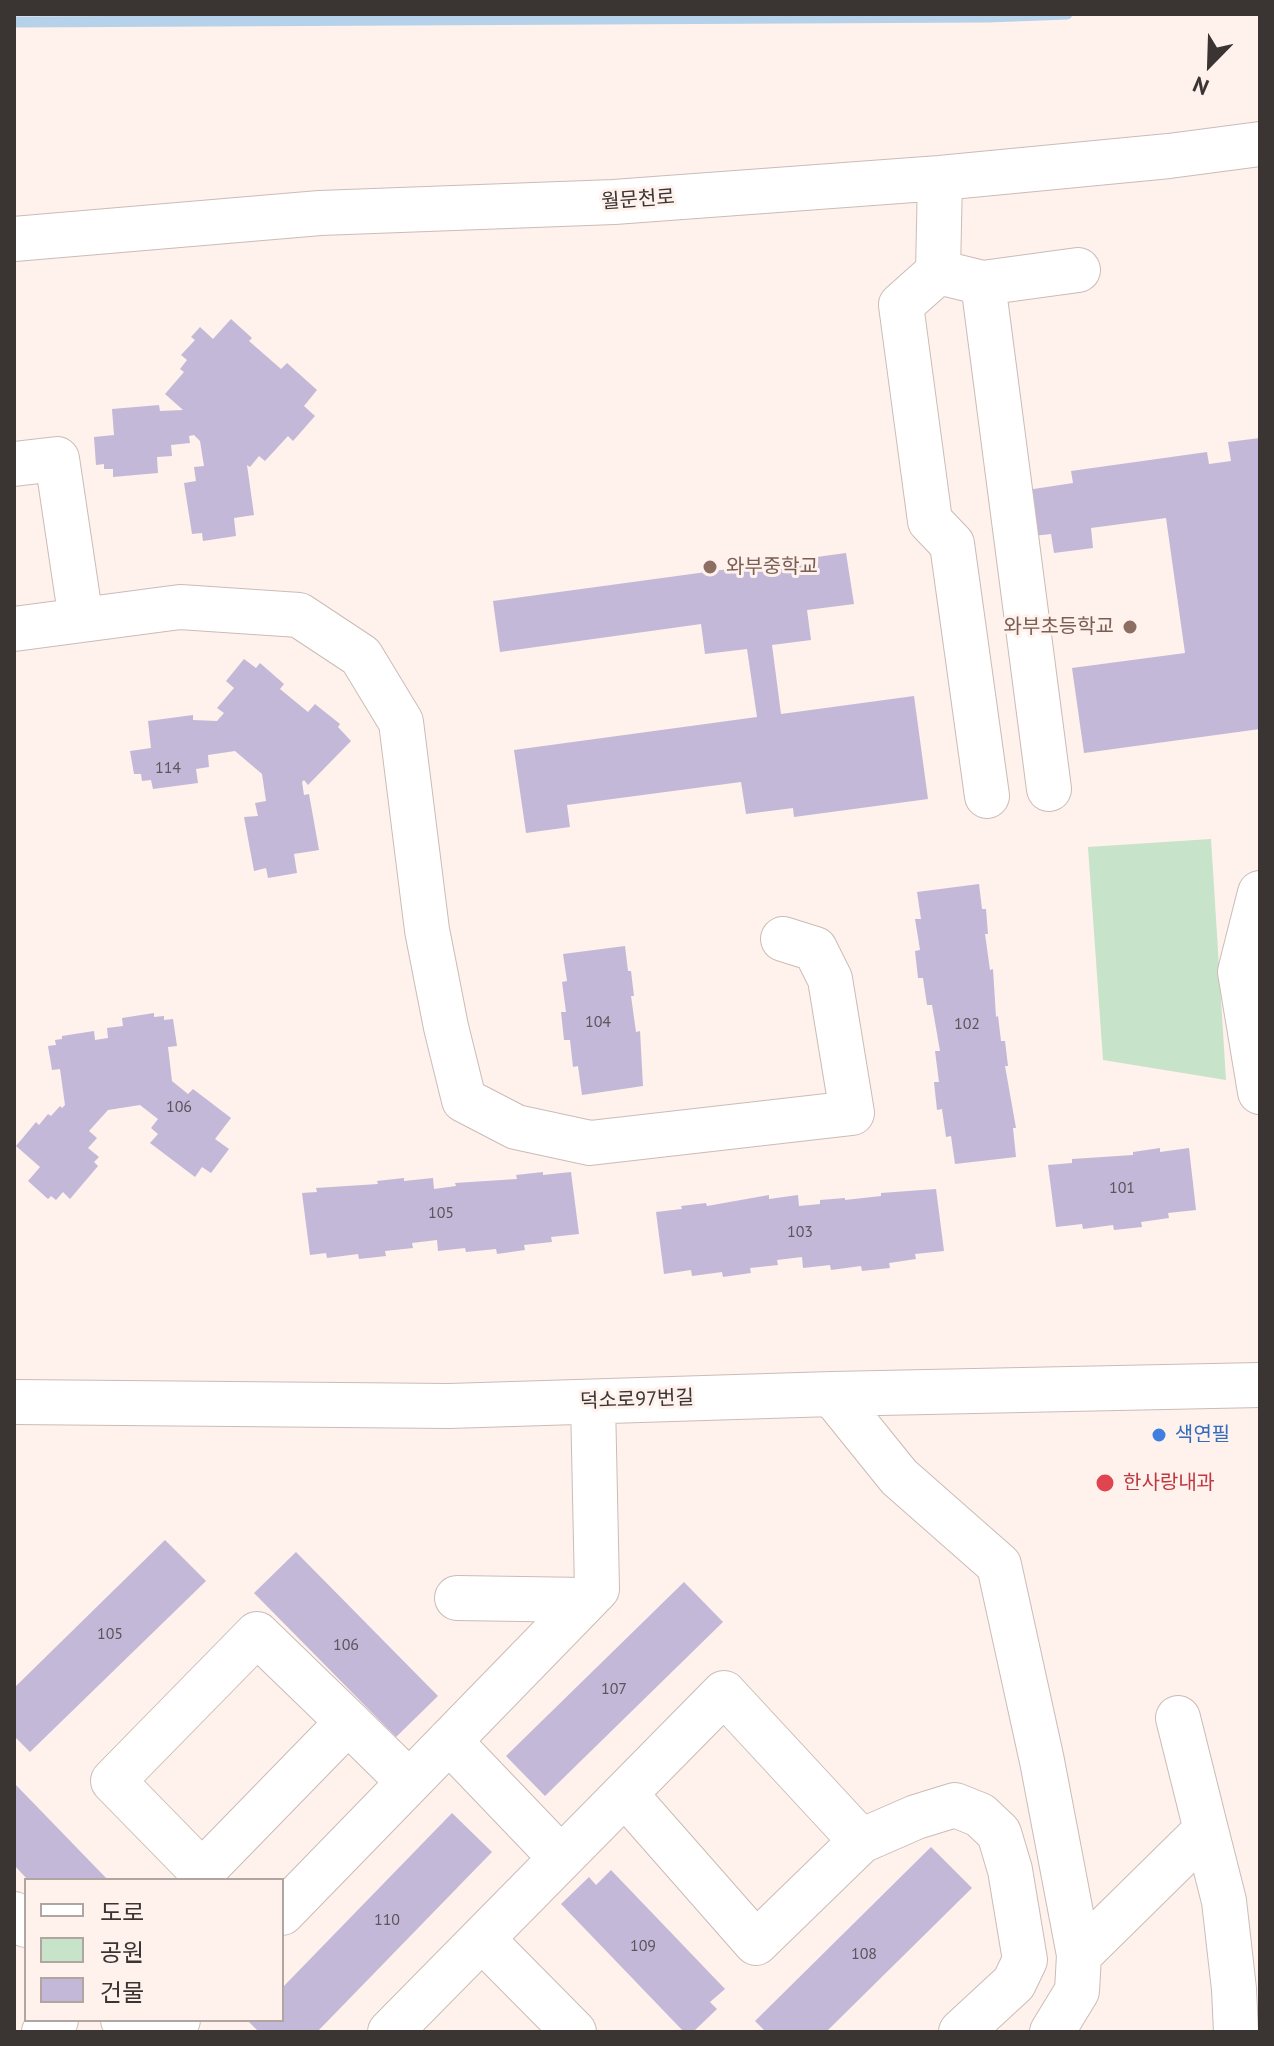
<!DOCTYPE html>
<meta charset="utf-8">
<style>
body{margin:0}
#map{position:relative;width:1274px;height:2046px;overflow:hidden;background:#fff1eb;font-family:"PT Sans","Noto Sans KR",sans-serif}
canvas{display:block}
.frame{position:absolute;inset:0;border:16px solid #3a3432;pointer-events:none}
.legend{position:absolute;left:24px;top:1878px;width:260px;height:144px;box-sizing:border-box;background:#fff1eb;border:2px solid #b0a5a1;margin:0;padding:10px 14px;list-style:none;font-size:24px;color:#3a3432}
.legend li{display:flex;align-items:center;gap:16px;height:40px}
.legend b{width:40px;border:2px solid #b0a5a1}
.north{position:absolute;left:1170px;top:24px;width:80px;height:80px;-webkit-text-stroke:6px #fff1eb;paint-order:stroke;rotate:203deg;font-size:22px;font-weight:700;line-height:32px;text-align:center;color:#3a3432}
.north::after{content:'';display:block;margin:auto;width:28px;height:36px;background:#3a3432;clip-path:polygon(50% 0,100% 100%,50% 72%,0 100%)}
</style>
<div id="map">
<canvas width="1274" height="2046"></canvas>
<div class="frame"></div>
<ul class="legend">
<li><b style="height:10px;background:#fff"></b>도로</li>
<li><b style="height:22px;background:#c7e3ca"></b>공원</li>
<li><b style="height:22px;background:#c3b8d8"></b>건물</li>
</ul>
<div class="north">N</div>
</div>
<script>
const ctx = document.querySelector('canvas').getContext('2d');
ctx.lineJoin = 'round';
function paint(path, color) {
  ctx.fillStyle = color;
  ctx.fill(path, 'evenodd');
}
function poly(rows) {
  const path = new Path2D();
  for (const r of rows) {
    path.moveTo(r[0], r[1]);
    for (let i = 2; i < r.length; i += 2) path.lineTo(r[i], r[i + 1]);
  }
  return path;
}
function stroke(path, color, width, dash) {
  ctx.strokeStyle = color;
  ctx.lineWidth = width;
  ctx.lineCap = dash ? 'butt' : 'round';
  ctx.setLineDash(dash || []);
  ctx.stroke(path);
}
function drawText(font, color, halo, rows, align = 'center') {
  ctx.font = font + ' "PT Sans","Noto Sans KR",sans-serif';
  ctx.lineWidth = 6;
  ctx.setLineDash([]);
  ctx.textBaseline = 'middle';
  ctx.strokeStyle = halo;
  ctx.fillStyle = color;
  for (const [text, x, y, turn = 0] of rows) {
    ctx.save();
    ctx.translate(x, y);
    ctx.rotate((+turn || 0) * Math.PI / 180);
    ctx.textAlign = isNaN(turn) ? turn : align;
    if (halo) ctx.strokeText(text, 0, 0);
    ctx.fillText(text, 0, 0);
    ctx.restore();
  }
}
paint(poly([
 [1211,839,1226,1080,1103,1060,1088,847]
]), '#c7e3ca');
stroke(poly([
 [14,22,988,17,1067,14]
]), '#b5d2ea', 11);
paint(poly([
 [231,319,252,338,249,341,281,369,287,363,317,390,304,406,315,416,293,441,288,436,265,461,259,456,250,467,247,465,254,515,234,518,236,536,203,541,202,533,192,534,184,483,196,481,194,467,204,466,200,441,194,435,189,436,190,443,171,445,172,456,157,457,158,473,113,477,113,469,104,469,104,464,96,465,94,437,114,435,112,409,159,405,160,411,183,410,165,394,184,372,180,369,187,360,181,355,195,340,191,337,200,327,213,339],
 [1260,438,1260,729,1084,753,1072,668,1185,653,1166,518,1091,528,1093,548,1054,553,1051,534,1033,536,1027,490,1073,483,1071,471,1207,452,1209,464,1231,461,1228,442],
 [846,553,854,604,807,610,811,640,772,645,781,714,914,696,928,799,794,817,793,808,746,814,741,782,567,805,570,827,526,833,514,750,757,717,747,649,705,654,701,624,500,652,493,601],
 [244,659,256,668,260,663,284,684,280,689,308,712,315,704,340,724,338,727,351,741,308,785,304,780,302,782,304,795,309,794,319,850,294,854,297,873,268,878,266,868,254,871,244,817,258,816,255,803,266,801,262,774,235,751,208,755,209,767,196,769,198,783,153,789,151,780,142,781,141,774,134,774,130,751,151,748,148,721,193,715,193,720,217,721,224,713,217,708,234,688,226,681],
 [979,884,982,909,986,909,988,934,985,934,990,970,993,969,996,1017,998,1016,1001,1041,1005,1041,1008,1066,1005,1066,1016,1128,1013,1128,1016,1157,955,1164,951,1136,946,1137,942,1109,937,1110,934,1082,939,1082,935,1051,940,1051,932,1005,927,1005,923,978,918,978,915,951,920,950,915,919,921,919,917,892],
 [625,946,628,971,631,971,634,996,631,996,636,1032,640,1031,643,1086,582,1095,578,1066,573,1067,570,1040,564,1040,561,1012,566,1012,562,982,567,981,563,954],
 [154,1013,154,1017,164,1016,164,1020,173,1019,177,1046,168,1047,172,1081,188,1094,193,1089,231,1118,215,1139,229,1149,211,1173,202,1167,195,1177,150,1143,158,1134,151,1128,158,1119,140,1105,108,1110,89,1131,97,1138,88,1148,99,1157,94,1162,98,1166,70,1199,63,1192,56,1200,51,1196,48,1199,28,1181,40,1167,16,1146,36,1122,39,1125,48,1114,51,1116,60,1106,62,1108,65,1105,60,1069,52,1070,48,1046,56,1045,55,1040,62,1039,62,1036,94,1031,95,1040,108,1038,107,1028,123,1026,122,1018],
 [1160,1148,1160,1152,1189,1148,1196,1210,1168,1213,1169,1218,1141,1222,1142,1227,1114,1230,1113,1225,1083,1229,1082,1224,1056,1227,1048,1165,1072,1163,1072,1159,1133,1155,1133,1152],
 [543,1172,543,1175,571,1172,579,1234,551,1237,552,1242,524,1245,525,1250,497,1254,496,1249,466,1252,465,1248,438,1251,437,1240,412,1243,413,1248,385,1251,386,1256,359,1259,358,1254,327,1258,326,1253,310,1255,302,1193,317,1192,316,1188,378,1184,377,1181,404,1178,404,1181,433,1178,434,1189,456,1186,455,1183,517,1179,516,1175],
 [936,1189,944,1251,915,1254,916,1259,889,1263,890,1268,862,1271,861,1266,831,1270,830,1265,803,1268,802,1257,777,1260,778,1265,750,1268,751,1273,723,1277,722,1272,692,1276,691,1270,664,1274,656,1212,682,1209,681,1206,706,1203,707,1206,769,1195,769,1199,798,1195,799,1206,820,1204,820,1200,845,1198,845,1200,881,1196,881,1193],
 [165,1540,206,1581,30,1752,14,1736,14,1688],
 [296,1552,438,1696,396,1737,254,1593],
 [684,1582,723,1622,545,1796,506,1756],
 [14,1783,108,1880,28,1880,14,1865],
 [452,1813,492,1852,317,2032,259,2032,249,2022,251,2020,282,2020,282,1988],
 [931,1847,972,1888,826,2032,766,2032,755,2021],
 [611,1870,725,1989,710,2002,717,2009,693,2032,684,2032,561,1904,589,1877,596,1885]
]), '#c3b8d8');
const minor = poly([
 [940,178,938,272,901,305,930,521,952,544,987,796],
 [14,239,320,213,614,202,940,178,1169,156,1260,144],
 [938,272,983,283,1049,789],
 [983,283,1078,270],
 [14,464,57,459,81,620],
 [14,629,180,607,299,615,361,656,401,722,427,930,446,1027,464,1100,516,1127,590,1143,852,1113,830,979,815,949,783,939],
 [1260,893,1240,972,1260,1092],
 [832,1394,899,1477,999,1565,1042,1761,1079,1955,1206,1830,1178,1718],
 [14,1402,449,1406,832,1394,1260,1385],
 [457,1598,586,1600],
 [348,1722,202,1872,113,1781,257,1634,348,1722,409,1782],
 [449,1741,561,1858],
 [1206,1830,1224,1901,1234,1989,1236,2032],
 [861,1841,916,1817,955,1805,980,1815,999,1833,1010,1870,1025,1960,1014,1983,961,2032],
 [282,1913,597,1589,593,1402],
 [14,1914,26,1925],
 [482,1939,574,2032],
 [123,2020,135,2032],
 [44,2032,56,2020],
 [166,2032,178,2020],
 [390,2032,724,1693,861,1841,756,1943,625,1794],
 [1052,2032,1077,1991,1079,1955]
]);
stroke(minor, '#cabcb7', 46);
stroke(minor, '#fff', 44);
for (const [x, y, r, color] of [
 [710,567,8,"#8d6e63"],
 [1130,627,8,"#8d6e63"],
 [1159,1435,8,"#3f7fe0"],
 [1105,1483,10,"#e0444e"]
]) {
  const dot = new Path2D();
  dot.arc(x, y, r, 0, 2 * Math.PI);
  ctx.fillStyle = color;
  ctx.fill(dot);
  stroke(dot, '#fff1eb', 3);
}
drawText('16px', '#5c555c', null, [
 ["114",168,768],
 ["104",598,1022],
 ["102",967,1024],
 ["106",179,1107],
 ["101",1122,1188],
 ["105",441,1213],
 ["103",800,1232],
 ["105",110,1634],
 ["106",346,1645],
 ["107",614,1689],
 ["110",387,1920],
 ["109",643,1946],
 ["108",864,1954]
]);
drawText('20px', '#3a3432', '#fff1eb', [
 ["월문천로",638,200,-4],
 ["덕소로97번길",637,1400,-2]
]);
drawText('20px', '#785e54', '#fff1eb', [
 ["와부중학교",726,567],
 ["와부초등학교",1114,627,"right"]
], 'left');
drawText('20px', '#366cbe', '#fff1eb', [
 ["색연필",1175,1435]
], 'left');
drawText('20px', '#be3a42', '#fff1eb', [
 ["한사랑내과",1123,1483]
], 'left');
</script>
